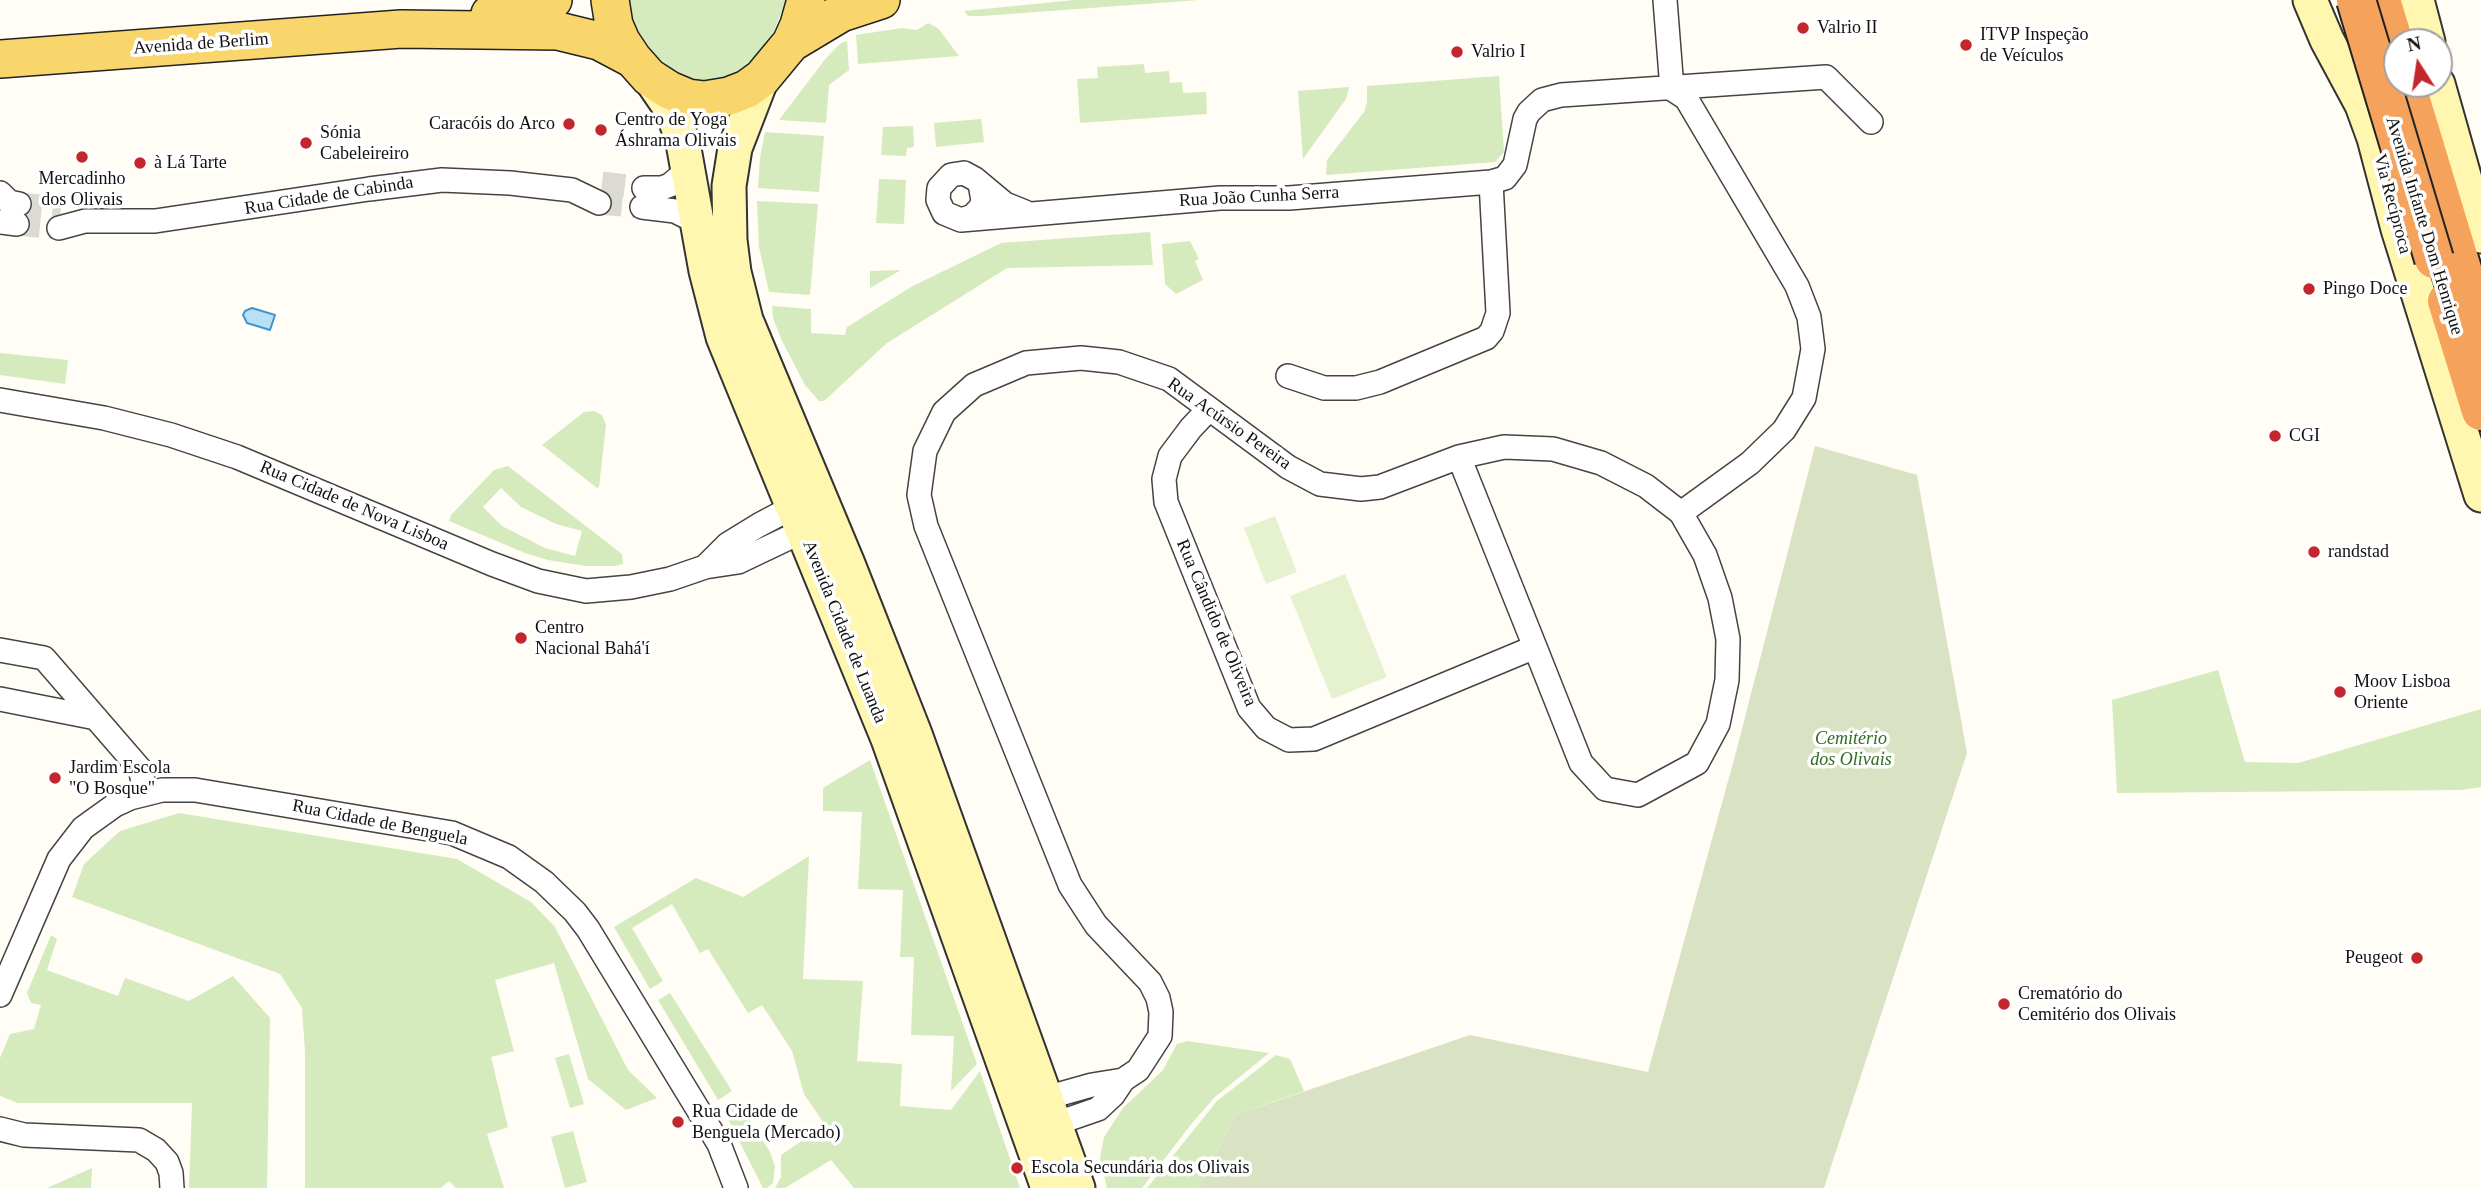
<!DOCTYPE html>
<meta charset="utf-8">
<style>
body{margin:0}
#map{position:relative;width:2481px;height:1188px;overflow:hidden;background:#fffdf5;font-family:"Times New Roman",serif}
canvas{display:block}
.north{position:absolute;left:2383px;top:28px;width:70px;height:70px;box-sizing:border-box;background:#fff;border:2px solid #a0a0a0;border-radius:50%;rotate:348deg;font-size:19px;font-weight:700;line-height:28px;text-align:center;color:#111}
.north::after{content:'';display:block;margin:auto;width:24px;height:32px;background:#c4262e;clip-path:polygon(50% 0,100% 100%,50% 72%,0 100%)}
</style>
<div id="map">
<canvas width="2481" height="1188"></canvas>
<div class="north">N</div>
</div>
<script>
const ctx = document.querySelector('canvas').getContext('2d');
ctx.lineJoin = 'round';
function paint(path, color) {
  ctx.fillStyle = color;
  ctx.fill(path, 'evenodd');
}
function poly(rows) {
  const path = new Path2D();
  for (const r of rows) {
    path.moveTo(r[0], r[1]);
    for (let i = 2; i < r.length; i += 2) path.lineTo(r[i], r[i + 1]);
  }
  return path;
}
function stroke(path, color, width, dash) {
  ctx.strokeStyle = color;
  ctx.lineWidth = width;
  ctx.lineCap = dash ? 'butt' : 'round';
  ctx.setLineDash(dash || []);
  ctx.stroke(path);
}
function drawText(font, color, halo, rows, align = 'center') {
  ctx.font = font + ' "Times New Roman",serif';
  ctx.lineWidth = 7;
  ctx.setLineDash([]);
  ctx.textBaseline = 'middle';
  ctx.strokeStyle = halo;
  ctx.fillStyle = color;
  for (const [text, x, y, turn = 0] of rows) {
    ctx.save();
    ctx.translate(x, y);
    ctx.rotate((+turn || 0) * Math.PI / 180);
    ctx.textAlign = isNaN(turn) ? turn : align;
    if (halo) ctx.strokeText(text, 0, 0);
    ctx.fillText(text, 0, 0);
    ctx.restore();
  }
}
paint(poly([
 [629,0,786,0,774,31,754,58,731,76,710,81,689,79,677,73,654,54,634,24],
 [1074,0,1199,0,982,16,968,16,964,11],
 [928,23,938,28,959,56,858,64,856,35,902,28,917,30],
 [847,41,849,70,829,85,826,123,779,120,826,58,841,43],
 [1144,64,1145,73,1169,71,1170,83,1182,82,1183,93,1206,92,1207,114,1080,123,1077,79,1098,78,1097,67],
 [1499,76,1504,152,1495,162,1326,175,1327,160,1364,112,1367,102,1367,86],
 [1349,87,1346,99,1303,159,1298,91],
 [981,119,984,142,936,147,934,123],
 [913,126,914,147,907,148,906,156,881,155,883,127],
 [765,132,824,136,819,192,758,188,760,158],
 [879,179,906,180,904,224,876,223],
 [757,201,818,204,810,295,769,292,759,247],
 [1150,232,1153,265,1007,268,887,343,824,401,819,401,805,385,782,341,773,318,772,306,811,309,811,333,845,335,847,327,911,287,1001,243],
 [1190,241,1199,259,1195,261,1203,280,1176,294,1165,284,1162,244],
 [901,270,870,288,870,271],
 [0,353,68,360,65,384,0,375],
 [594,411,602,415,606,425,599,487,597,488,542,445,584,412],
 [508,466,622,554,623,564,615,566,586,566,548,560,525,553,449,521,451,515,494,470],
 [501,488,521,507,556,524,582,531,575,556,545,548,502,526,483,507],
 [2218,670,2245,762,2298,763,2481,709,2481,787,2461,790,2117,793,2112,700],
 [870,760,977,1064,951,1091,954,1036,911,1035,914,957,900,957,903,890,858,889,862,812,823,811,823,788],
 [179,813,457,859,531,902,555,927,628,1070,657,1098,626,1110,588,1079,554,963,495,980,514,1051,491,1057,508,1127,487,1134,504,1188,456,1188,449,1181,441,1188,305,1188,305,1051,302,1008,280,974,72,897,84,864,120,831],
 [809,856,803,979,863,981,857,1061,902,1064,900,1106,951,1110,980,1071,1020,1188,854,1188,831,1160,785,1188,775,1188,781,1177,781,1155,825,1125,804,1094,792,1051,762,1005,748,1013,708,949,700,953,672,904,632,928,663,981,650,989,614,927,696,878,743,897],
 [51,935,57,939,47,970,118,996,125,978,189,1001,233,976,270,1018,267,1188,189,1188,192,1103,18,1103,0,1096,0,1058,10,1034,34,1029,41,1005,31,1003,27,993],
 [670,993,732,1091,718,1100,658,1000],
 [1187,1041,1269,1053,1215,1097,1193,1122,1142,1188,1107,1188,1100,1158,1104,1137,1123,1108,1163,1070,1177,1044],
 [569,1054,584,1104,570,1108,555,1058],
 [1276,1055,1290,1059,1304,1091,1235,1115,1199,1188,1147,1188,1217,1101],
 [739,1102,770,1152,775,1166,773,1183,767,1188,763,1188,724,1111],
 [573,1131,587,1182,565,1188,551,1137],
 [92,1168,91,1188,47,1188]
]), '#d5ebbd');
paint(poly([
 [1815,446,1917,475,1967,753,1824,1188,1199,1188,1235,1115,1470,1035,1648,1072,1736,752]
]), '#d9e3c4');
paint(poly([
 [1275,516,1297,572,1266,584,1244,528],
 [1345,574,1387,677,1332,699,1290,596]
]), '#e6f2cf');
const water = poly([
 [252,308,275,315,270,330,247,323,243,315,245,311,252,308]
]);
paint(water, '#b9e0f7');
stroke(water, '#3f96cf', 2);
stroke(poly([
 [602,183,644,188],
 [599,203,642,207],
 [19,204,61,208],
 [17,224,59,228]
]), '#dbdad3', 23, [23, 11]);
const street = poly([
 [1665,0,1672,89,1686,98,1797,286,1809,317,1813,349,1804,398,1784,430,1750,463,1681,513],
 [980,183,983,201,981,207,973,216,961,220,944,213,938,200,939,188,951,175,964,173,975,179,1005,204,1025,212],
 [644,188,662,188,670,185,684,173,688,164],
 [0,193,9,202,19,204],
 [642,207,675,211,691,219,699,225],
 [961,220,1220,198,1289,198,1491,182,1505,178,1515,165,1525,119,1529,112,1542,100,1561,95,1826,77,1871,122],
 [0,222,17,224],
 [59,228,85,221,155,221,369,189,442,180,510,183,572,190,599,203],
 [1288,376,1324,388,1356,388,1380,382,1486,338,1492,331,1498,313,1491,182],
 [0,400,104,418,171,435,237,457,492,564,538,581,586,591,631,587,670,579,705,567,738,562,803,531,811,522],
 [1209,409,1191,428,1170,456,1164,479,1166,502,1249,708,1266,728,1289,740,1314,739,1535,647,1459,457],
 [705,567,728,544,759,525,793,507,807,507],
 [0,650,44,658,140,769,146,793],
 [0,699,96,718],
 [0,995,59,859,83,828,115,805,130,798,162,790,195,790,452,833,509,857,544,882,575,912,588,929,719,1144,736,1188],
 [1035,1109,1047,1100,1060,1094,1092,1085,1123,1080],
 [1040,1119,1069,1119,1098,1109,1113,1095,1123,1080,1138,1070,1160,1036,1161,1012,1158,998,1150,982,1096,925,1070,885,926,526,919,495,925,451,944,412,974,385,1026,363,1081,358,1119,362,1169,379,1288,467,1320,484,1361,489,1380,487,1459,457,1504,447,1553,449,1601,463,1646,486,1681,513,1705,555,1720,598,1728,639,1727,680,1718,724,1697,763,1638,795,1605,789,1581,763,1535,647],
 [0,1129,24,1135,139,1140,156,1150,167,1162,171,1173,172,1188]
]);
const secondary = poly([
 [2310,0,2327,40,2362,105,2374,138,2398,229,2481,495],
 [2417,0,2428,42],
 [649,77,673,112,683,143,706,271,723,337,888,739,1048,1188],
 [762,78,735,148,729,186,730,240,734,272,746,320,848,564,915,734,1078,1188],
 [2438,84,2481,236]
]);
const primary = poly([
 [610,0,614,25,621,41,633,59,649,77,669,90,688,98,705,100,729,96,747,89,762,78,791,43,799,25,806,0],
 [490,14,553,0],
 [791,43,841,13,881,0],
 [0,59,401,29,558,31,599,41,633,59]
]);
const highway = poly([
 [2381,0,2397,53],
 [2406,84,2481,332],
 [2447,301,2481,411]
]);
stroke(street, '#444', 26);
stroke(secondary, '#333', 37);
stroke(primary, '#222', 40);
stroke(highway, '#222', 42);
stroke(street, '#fff', 23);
stroke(secondary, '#fff6b0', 33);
stroke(primary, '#f9d66b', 37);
stroke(highway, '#f5a25d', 38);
const highwayBridge = poly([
 [2356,0,2434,259]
]);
stroke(highwayBridge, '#222', 42, []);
stroke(highwayBridge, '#f5a25d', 38);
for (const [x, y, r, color] of [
 [1803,28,7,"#c4262e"],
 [1966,45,7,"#c4262e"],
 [1457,52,7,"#c4262e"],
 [569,124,7,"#c4262e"],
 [601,130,7,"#c4262e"],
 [306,143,7,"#c4262e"],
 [82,157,7,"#c4262e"],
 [140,163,7,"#c4262e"],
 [2309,289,7,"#c4262e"],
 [2275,436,7,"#c4262e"],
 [2314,552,7,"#c4262e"],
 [521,638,7,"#c4262e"],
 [2340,692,7,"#c4262e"],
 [55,778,7,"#c4262e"],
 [2417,958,7,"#c4262e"],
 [2004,1004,7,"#c4262e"],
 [678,1122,7,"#c4262e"],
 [1017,1168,7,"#c4262e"]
]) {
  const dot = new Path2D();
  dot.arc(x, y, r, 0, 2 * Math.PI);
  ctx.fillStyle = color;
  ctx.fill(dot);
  stroke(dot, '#fff', 2.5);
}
drawText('18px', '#111', '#fff', [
 ["Valrio II",1817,28],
 ["ITVP Inspeção",1980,35],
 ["de Veículos",1980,56],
 ["Valrio I",1471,52],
 ["Centro de Yoga",615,120],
 ["Áshrama Olivais",615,141],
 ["Caracóis do Arco",555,124,"right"],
 ["Sónia",320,133],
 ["Cabeleireiro",320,154],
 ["à Lá Tarte",154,163],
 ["Mercadinho",82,179,"center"],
 ["dos Olivais",82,200,"center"],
 ["Pingo Doce",2323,289],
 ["CGI",2289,436],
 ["randstad",2328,552],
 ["Centro",535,628],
 ["Nacional Bahá'í",535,649],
 ["Moov Lisboa",2354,682],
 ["Oriente",2354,703],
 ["Jardim Escola",69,768],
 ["\"O Bosque\"",69,789],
 ["Peugeot",2403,958,"right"],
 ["Crematório do",2018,994],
 ["Cemitério dos Olivais",2018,1015],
 ["Rua Cidade de",692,1112],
 ["Benguela (Mercado)",692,1133],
 ["Escola Secundária dos Olivais",1031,1168]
], 'left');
drawText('18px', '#111', '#fff', [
 ["Avenida de Berlim",201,44,-4],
 ["Rua Cidade de Cabinda",329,196,-9],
 ["Rua João Cunha Serra",1259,197,-3],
 ["Via Recíproca",2392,204,75],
 ["Avenida Infante Dom Henrique",2424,226,73],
 ["Rua Acúrsio Pereira",1229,424,35],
 ["Rua Cidade de Nova Lisboa",354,506,23],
 ["Rua Cândido de Oliveira",1216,623,67],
 ["Avenida Cidade de Luanda",844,632,68],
 ["Rua Cidade de Benguela",380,823,11]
]);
drawText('italic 18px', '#2f6b1f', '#fff', [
 ["Cemitério",1851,739],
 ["dos Olivais",1851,760]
]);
</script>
